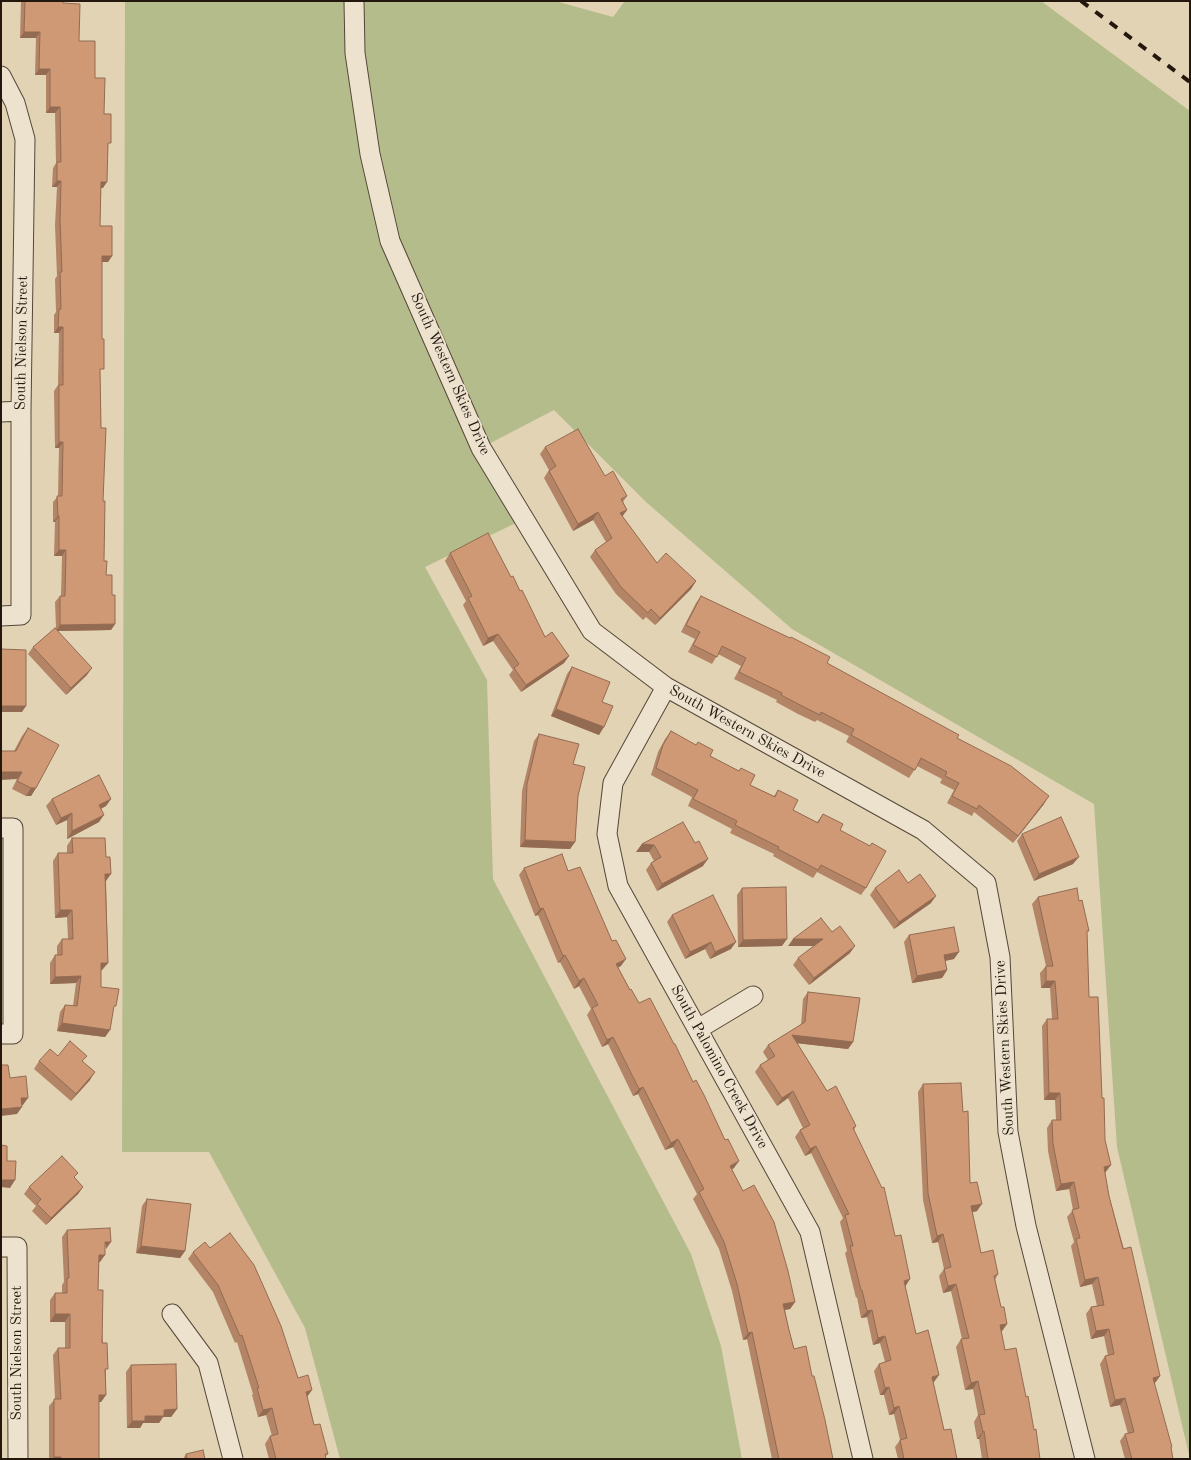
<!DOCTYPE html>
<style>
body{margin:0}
#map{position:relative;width:1191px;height:1460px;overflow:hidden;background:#e2d3b4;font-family:"Old Standard TT",serif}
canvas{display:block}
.frame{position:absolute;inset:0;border:2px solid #24180e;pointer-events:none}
</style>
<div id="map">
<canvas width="1191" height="1460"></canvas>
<div class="frame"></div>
</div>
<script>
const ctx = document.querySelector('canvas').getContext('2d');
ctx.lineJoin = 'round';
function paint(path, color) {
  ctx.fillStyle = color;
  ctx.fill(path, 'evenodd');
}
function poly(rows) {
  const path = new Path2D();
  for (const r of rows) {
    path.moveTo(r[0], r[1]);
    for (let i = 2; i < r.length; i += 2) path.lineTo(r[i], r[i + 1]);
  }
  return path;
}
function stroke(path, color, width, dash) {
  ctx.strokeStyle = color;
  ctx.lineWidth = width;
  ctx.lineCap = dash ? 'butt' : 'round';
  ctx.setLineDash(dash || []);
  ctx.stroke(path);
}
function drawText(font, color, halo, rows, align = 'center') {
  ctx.font = font + ' "Old Standard TT",serif';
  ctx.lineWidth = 4;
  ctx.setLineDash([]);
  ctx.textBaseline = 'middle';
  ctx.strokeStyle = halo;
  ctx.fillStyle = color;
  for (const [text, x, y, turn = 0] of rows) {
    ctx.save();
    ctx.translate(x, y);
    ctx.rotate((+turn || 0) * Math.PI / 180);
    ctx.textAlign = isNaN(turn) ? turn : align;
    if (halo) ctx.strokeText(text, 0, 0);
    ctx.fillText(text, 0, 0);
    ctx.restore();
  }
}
paint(poly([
 [125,1,555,1,613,17,625,1,1041,1,1190,111,1190,1459,1117,1147,1094,804,792,629,646,502,554,410,481,448,524,519,425,567,487,680,493,879,691,1254,721,1346,742,1459,340,1459,305,1328,209,1152,122,1152]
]), '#b4bc8c');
const minor = poly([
 [354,1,355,53,370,154,390,241,481,448,592,631,666,687,923,830,986,883,1000,957,1008,1132,1026,1226,1085,1459],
 [1,76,15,103,25,139,21,411,21,615,1,616],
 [1,412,21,411],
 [666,687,613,783,607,834,618,886,810,1232,863,1459],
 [1,828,13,828,13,1034,1,1034],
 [698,1029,753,996],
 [1,1247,17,1247,18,1459],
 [172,1314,208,1363,233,1459]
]);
stroke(minor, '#544738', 21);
stroke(minor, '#ece2ce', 19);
stroke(poly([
 [1081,1,1190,82]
]), '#24180e', 4, [9, 9]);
paint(poly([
 [21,1,63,1,63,3,95,78,104,114,108,148,103,188,101,188,100,226,112,256,108,262,102,262,100,374,104,561,106,575,112,595,115,624,111,630,58,631,87,675,66,695,28,654,33,647,56,628,55,602,60,596,61,596,62,556,54,556,55,522,53,522,53,502,58,496,59,448,55,448,54,391,58,385,59,333,54,333,54,315,56,312,55,279,57,276,55,225,57,187,52,187,53,168,56,163,55,113,46,113,46,75,35,75,36,38,20,38],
 [545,447,605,476,627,496,623,502,627,510,622,516,657,563,696,581,691,589,655,625,646,617,643,620,616,594,590,557,595,550,606,542,593,520,573,531,544,478,549,470,540,454],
 [450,553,511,577,545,637,569,656,564,663,521,692,509,675,513,670,493,641,483,646,463,605,466,601,445,561],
 [701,596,827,663,957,738,1044,804,1013,843,974,812,972,816,947,803,954,790,940,783,942,779,917,766,909,778,846,742,849,736,817,720,815,722,798,714,776,702,777,700,734,679,741,666,718,654,712,664,688,652,695,639,681,632,696,603],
 [572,667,602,702,599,735,551,716,567,674],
 [28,728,36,788,31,796,26,796,12,789,17,779,14,751,22,736],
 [671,731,710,756,739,771,741,768,750,785,774,796,778,790,793,810,817,822,823,814,840,830,866,888,861,895,817,872,813,878,773,856,774,854,730,833,732,829,688,806,692,797,651,775,658,752,665,739],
 [539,734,573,764,578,796,575,842,570,849,520,847,522,791,534,741],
 [52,799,111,799,106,806,101,809,99,822,67,839,67,820,56,825,46,806],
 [1022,834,1073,864,1034,881,1017,841],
 [72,838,106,881,108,963,102,970,101,970,101,987,113,1011,110,1030,105,1037,57,1031,60,1012,65,1005,73,1006,76,983,50,984,50,963,55,955,57,955,57,946,62,939,68,939,67,917,55,918,53,861,58,853,67,853,67,846],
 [695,843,703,866,657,891,646,870,651,863,654,861,649,852,636,852,642,844],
 [524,868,568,871,621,966,618,967,630,990,639,1003,734,1168,732,1169,795,1302,790,1309,785,1310,789,1330,794,1349,812,1376,833,1459,772,1459,747,1339,743,1340,732,1291,719,1249,693,1199,697,1194,673,1147,665,1150,638,1094,633,1096,608,1044,602,1047,587,1015,591,1009,579,986,574,989,560,962,558,963,538,915,535,916,519,875],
 [908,883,931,903,894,929,870,895,875,888],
 [742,888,782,946,738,947,737,895],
 [1038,897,1087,933,1089,997,1102,1098,1105,1173,1109,1196,1160,1376,1154,1384,1173,1459,1125,1459,1120,1441,1125,1434,1128,1434,1120,1405,1110,1407,1100,1364,1105,1356,1108,1356,1104,1336,1091,1339,1086,1314,1091,1307,1097,1306,1092,1284,1080,1287,1071,1246,1074,1242,1067,1217,1073,1210,1069,1189,1056,1191,1048,1151,1047,1128,1052,1120,1056,1120,1055,1100,1044,1100,1042,1026,1047,1019,1052,1019,1050,988,1041,988,1040,973,1046,966,1032,904],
 [672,915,731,949,710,959,705,949,685,959,667,922],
 [832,932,850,953,809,985,793,965,798,958,814,946,788,946],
 [909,935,954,959,945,961,947,970,942,978,912,983,904,942],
 [808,992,853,1042,848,1049,797,1043,827,1091,856,1126,854,1130,905,1287,916,1334,934,1382,933,1383,944,1430,957,1459,898,1459,895,1447,900,1440,894,1414,889,1415,884,1395,880,1395,874,1371,879,1364,885,1362,880,1343,873,1345,867,1317,861,1318,857,1297,856,1298,845,1253,847,1251,840,1222,843,1218,811,1153,805,1156,795,1137,800,1130,803,1128,788,1098,777,1106,755,1072,760,1065,768,1060,763,1052,768,1045,801,1025,803,999],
 [58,1056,83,1061,90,1080,71,1101,34,1069,39,1061],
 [923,1084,963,1112,970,1183,977,1211,972,1212,981,1253,998,1274,995,1280,1001,1307,1007,1324,1002,1331,1001,1331,1005,1350,1026,1397,1040,1459,982,1459,979,1439,977,1439,974,1422,978,1415,973,1389,965,1390,956,1347,961,1339,962,1339,951,1291,943,1293,939,1276,944,1269,938,1242,932,1243,923,1200,918,1092],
 [75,1178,83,1187,78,1194,46,1225,32,1211,36,1206,24,1194,29,1187],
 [147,1199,185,1251,180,1258,136,1253,142,1206],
 [67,1230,105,1249,100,1262,99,1262,98,1290,106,1372,106,1395,101,1402,99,1402,99,1459,49,1459,49,1406,55,1399,53,1355,58,1348,65,1348,65,1322,50,1322,50,1300,55,1293,62,1293,62,1285,64,1282,62,1237],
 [193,1252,298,1378,307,1397,314,1425,328,1454,326,1456,326,1459,269,1459,265,1444,270,1436,272,1436,266,1415,258,1417,252,1395,253,1394,237,1342,235,1343,213,1292,188,1259],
 [131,1365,177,1409,171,1417,163,1417,159,1423,143,1423,140,1428,127,1428,126,1372],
 [186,1454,205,1459,183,1459]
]), '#b38465');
paint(poly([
 [24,32,40,32,36,38,20,38],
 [39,69,50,69,46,75,35,75],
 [50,107,60,107,55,113,46,113],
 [57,181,61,181,57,187,52,187],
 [101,182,107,182,103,188,97,188],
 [102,256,112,256,108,262,98,262],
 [58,327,63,327,59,333,54,333],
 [59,442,63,442,59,448,55,448],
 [627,510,622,517,620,513],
 [598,512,593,520,573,531,578,524],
 [58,516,59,516,55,522,53,522],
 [59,550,66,550,62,556,54,556],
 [696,581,691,589,655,625,660,618],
 [115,624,111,630,56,631,60,625],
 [498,634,493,641,483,646,488,638],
 [569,656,564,663,521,692,526,685],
 [92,668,87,675,66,695,71,688],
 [1,706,26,706,22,712,1,712],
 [556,709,604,727,599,735,551,716],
 [1,772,22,772,17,779,1,780],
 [31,788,36,788,31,796,26,796],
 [1049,796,1044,804,1013,843,1018,836],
 [111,799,106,806,94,812,99,805],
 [72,813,67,820,56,825,61,818],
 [104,815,99,822,67,839,72,831],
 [525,840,575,842,570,849,520,847],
 [642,844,654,845,649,852,636,852],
 [1079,857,1073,864,1034,881,1039,874],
 [708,859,703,866,657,891,662,884],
 [105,874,111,874,106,881,100,881],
 [936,896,931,903,894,929,899,922],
 [543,908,538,915,535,916,540,909],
 [60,910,72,910,67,917,55,918],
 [787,939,782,946,738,947,743,940],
 [793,939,823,939,818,946,788,946],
 [711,942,705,949,685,959,690,952],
 [736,942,731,949,710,959,715,952],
 [855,946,850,953,809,985,814,978],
 [959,952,954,959,939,962,944,955],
 [565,955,560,962,558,963,563,956],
 [626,959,621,966,611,971,616,964],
 [101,963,108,963,102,970,96,970],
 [947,970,942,978,912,983,917,976],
 [81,976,76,983,50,984,55,977],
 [584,978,579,986,574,989,579,981],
 [1046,981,1055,981,1050,988,1041,988],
 [62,1023,110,1030,105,1037,57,1031],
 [792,1035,853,1042,848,1049,786,1042],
 [613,1037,608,1044,602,1047,607,1040],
 [95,1072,90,1080,71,1101,76,1094],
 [643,1087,638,1094,633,1096,639,1089],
 [793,1091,788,1098,777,1106,782,1098],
 [1049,1093,1060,1093,1055,1100,1044,1100],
 [21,1098,28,1098,23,1105,16,1106],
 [22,1107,17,1114,1,1116,1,1109],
 [678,1139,673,1147,665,1150,671,1143],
 [816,1146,811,1153,805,1156,810,1149],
 [739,1161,734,1168,725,1173,730,1166],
 [1111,1165,1105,1173,1104,1167],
 [1,1180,15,1180,10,1188,1,1187],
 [1074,1182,1069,1189,1056,1191,1061,1184],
 [83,1187,78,1194,46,1225,51,1218],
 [982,1204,977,1211,966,1214,971,1206],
 [943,1234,938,1242,932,1243,937,1236],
 [105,1242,111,1242,106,1249],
 [141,1246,185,1251,180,1258,136,1253],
 [99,1255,105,1255,100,1262,94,1263],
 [1098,1277,1092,1284,1080,1287,1085,1280],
 [910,1279,905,1287,904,1281],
 [956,1284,951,1291,943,1293,948,1286],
 [795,1302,790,1309,778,1311,783,1304],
 [872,1310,867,1317,861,1318,867,1311],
 [55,1314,70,1314,65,1322,50,1322],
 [1007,1324,1002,1331,995,1333,1000,1325],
 [1109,1329,1104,1336,1091,1339,1096,1331],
 [752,1332,747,1339,743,1340,748,1333],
 [885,1336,880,1343,873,1345,878,1338],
 [939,1375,934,1382,926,1384,932,1377],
 [1160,1376,1155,1383,1148,1385,1153,1378],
 [978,1381,973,1389,965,1390,971,1383],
 [889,1387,884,1395,880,1395,885,1388],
 [312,1390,307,1397,306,1392],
 [99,1395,106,1395,101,1402,94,1402],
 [1125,1398,1120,1405,1110,1407,1115,1400],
 [899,1406,894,1414,889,1415,894,1408],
 [272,1408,266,1415,258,1417,263,1410],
 [177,1409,171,1417,163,1417,159,1423,143,1423,140,1428,127,1428,132,1421,164,1410],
 [984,1431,979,1439,977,1439,983,1432],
 [54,1457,61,1457,60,1459,53,1459]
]), '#926b52');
const building = poly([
 [25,1,63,1,63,3,80,4,79,41,95,41,95,78,105,78,104,114,111,114,111,143,108,143,107,182,101,182,100,226,112,226,112,256,102,256,102,339,104,339,104,369,100,369,101,428,106,428,103,501,105,501,104,561,107,561,106,575,112,575,112,595,115,595,115,624,60,625,60,596,65,596,66,550,59,550,59,516,58,516,57,496,62,496,63,442,59,442,59,385,63,385,63,327,58,327,59,309,61,309,60,272,62,272,60,219,61,181,57,181,57,162,61,162,60,107,50,107,50,69,39,69,40,32,24,32,25,1],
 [578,429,605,476,613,471,627,496,621,499,627,510,620,513,657,563,666,553,696,581,660,618,651,609,648,613,621,587,595,550,612,538,598,512,578,524,549,471,556,466,545,447,578,429],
 [488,533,511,577,513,576,520,591,522,590,545,637,552,632,569,656,526,685,514,668,519,664,498,634,488,638,468,598,472,596,450,553,488,533],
 [701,596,790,638,791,637,830,657,827,663,959,735,957,738,1011,766,1049,796,1018,836,979,805,977,809,952,796,959,783,945,776,947,772,921,758,915,770,851,735,854,729,821,712,820,715,804,707,781,695,782,693,739,672,746,658,722,646,717,657,693,645,700,632,686,625,701,596],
 [55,628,92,668,71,688,33,647,55,628],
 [1,649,26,650,26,706,1,706,1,649],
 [572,667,610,682,602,702,613,706,604,727,556,709,572,667],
 [28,728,59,745,36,788,31,788,17,781,22,772,1,772,1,751,16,751,28,728],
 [671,731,696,745,698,742,713,750,710,756,739,771,741,768,755,775,750,785,775,797,778,790,798,800,793,810,818,823,823,814,843,824,840,830,870,846,872,843,886,851,866,888,821,865,818,870,778,849,779,847,735,825,737,821,693,799,698,790,656,768,663,745,671,731],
 [539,734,579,744,573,764,585,767,578,796,575,842,525,840,527,784,539,734],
 [99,775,111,799,99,805,104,815,72,831,72,813,61,818,52,799,99,775],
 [1061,817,1079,857,1039,874,1022,834,1061,817],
 [683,822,695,843,699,841,708,859,662,884,651,863,661,857,654,845,642,844,683,822],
 [72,838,105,838,106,857,110,857,111,874,105,874,108,963,101,963,101,987,119,989,116,1006,114,1006,110,1030,62,1023,65,1005,77,1006,81,976,55,977,55,955,62,955,62,939,73,939,72,910,60,910,58,853,73,853,72,838],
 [562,854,568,871,580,867,612,941,616,940,626,959,616,964,630,990,631,989,639,1003,650,998,674,1044,675,1044,693,1082,696,1080,704,1095,725,1140,728,1139,739,1161,730,1166,743,1191,754,1185,774,1222,788,1271,795,1302,783,1304,789,1330,794,1349,806,1346,812,1376,814,1376,825,1420,833,1459,779,1459,752,1332,748,1333,737,1284,724,1242,699,1192,704,1189,678,1139,671,1143,643,1087,639,1089,613,1037,607,1040,592,1008,598,1005,584,978,579,981,565,955,563,956,543,908,540,909,524,868,562,854],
 [899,870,908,883,920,874,936,896,899,922,875,888,899,870],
 [786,887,787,939,743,940,742,888,786,887],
 [1077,888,1079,901,1082,900,1089,931,1087,931,1089,997,1098,997,1102,1098,1104,1098,1105,1140,1111,1165,1104,1167,1109,1196,1123,1249,1131,1247,1160,1376,1153,1378,1172,1447,1171,1447,1173,1459,1132,1459,1125,1434,1134,1432,1125,1398,1115,1400,1105,1356,1114,1354,1109,1329,1096,1331,1091,1307,1104,1305,1098,1277,1085,1280,1076,1239,1080,1238,1072,1210,1079,1208,1074,1182,1061,1184,1053,1144,1052,1120,1061,1120,1060,1093,1049,1093,1047,1019,1058,1019,1055,981,1046,981,1046,966,1053,966,1038,897,1077,888],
 [713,895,736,942,715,952,711,942,690,952,672,915,713,895],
 [821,918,832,932,840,926,855,946,814,978,798,958,823,939,793,939,821,918],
 [954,927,959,952,944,955,947,970,917,976,909,935,954,927],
 [808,992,860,998,853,1042,792,1035,827,1091,836,1086,856,1126,853,1128,882,1188,884,1187,895,1236,901,1235,910,1279,904,1281,916,1334,928,1330,939,1375,932,1377,944,1430,951,1429,957,1459,904,1459,900,1440,907,1438,899,1406,894,1408,889,1387,885,1388,879,1364,891,1360,885,1336,878,1338,872,1310,867,1311,862,1290,861,1290,850,1246,853,1246,845,1215,849,1214,816,1146,810,1149,800,1130,810,1125,793,1091,782,1098,760,1065,775,1056,768,1045,805,1022,808,992],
 [70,1041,87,1056,82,1061,95,1072,76,1094,39,1061,50,1049,58,1056,70,1041],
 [1,1065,8,1065,10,1078,26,1076,28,1098,21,1098,22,1107,1,1109,1,1065],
 [961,1083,963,1112,968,1111,970,1183,977,1182,982,1204,971,1206,981,1253,993,1250,998,1274,994,1276,1001,1307,1004,1307,1007,1324,1000,1325,1005,1350,1016,1348,1026,1397,1028,1396,1034,1430,1036,1429,1040,1459,988,1459,984,1431,983,1432,979,1415,985,1414,978,1381,971,1383,961,1339,969,1338,956,1284,948,1286,944,1269,951,1267,943,1234,937,1236,928,1193,923,1084,961,1083],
 [1,1145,7,1146,7,1161,16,1161,15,1180,1,1180,1,1145],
 [62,1156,78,1173,74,1177,83,1187,51,1218,37,1204,41,1199,29,1187,62,1156],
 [147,1199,191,1204,185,1251,141,1246,147,1199],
 [110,1228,111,1242,105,1242,105,1255,99,1255,98,1290,103,1290,102,1343,107,1343,108,1369,105,1369,106,1395,99,1395,99,1459,61,1459,61,1457,54,1457,54,1399,61,1399,58,1348,70,1348,70,1314,55,1314,55,1293,67,1293,67,1278,69,1278,67,1230,110,1228],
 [230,1233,254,1265,281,1326,298,1378,308,1375,312,1390,306,1392,314,1425,320,1424,328,1454,325,1454,326,1459,276,1459,270,1436,278,1434,272,1408,263,1410,257,1388,259,1388,242,1335,240,1336,218,1285,193,1252,205,1242,210,1248,230,1233],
 [176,1364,177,1409,164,1410,164,1416,145,1416,145,1421,132,1421,131,1365,176,1364],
 [203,1450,205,1459,187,1459,186,1454,203,1450]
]);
paint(building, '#d09975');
stroke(building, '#926b52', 1);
drawText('15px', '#24180e', '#ece2ce', [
 ["South Nielson Street",22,343,-89],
 ["South Western Skies Drive",450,374,66],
 ["South Western Skies Drive",747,732,29],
 ["South Western Skies Drive",1005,1048,-93],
 ["South Palomino Creek Drive",719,1067,61],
 ["South Nielson Street",17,1353,-90]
]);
</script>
